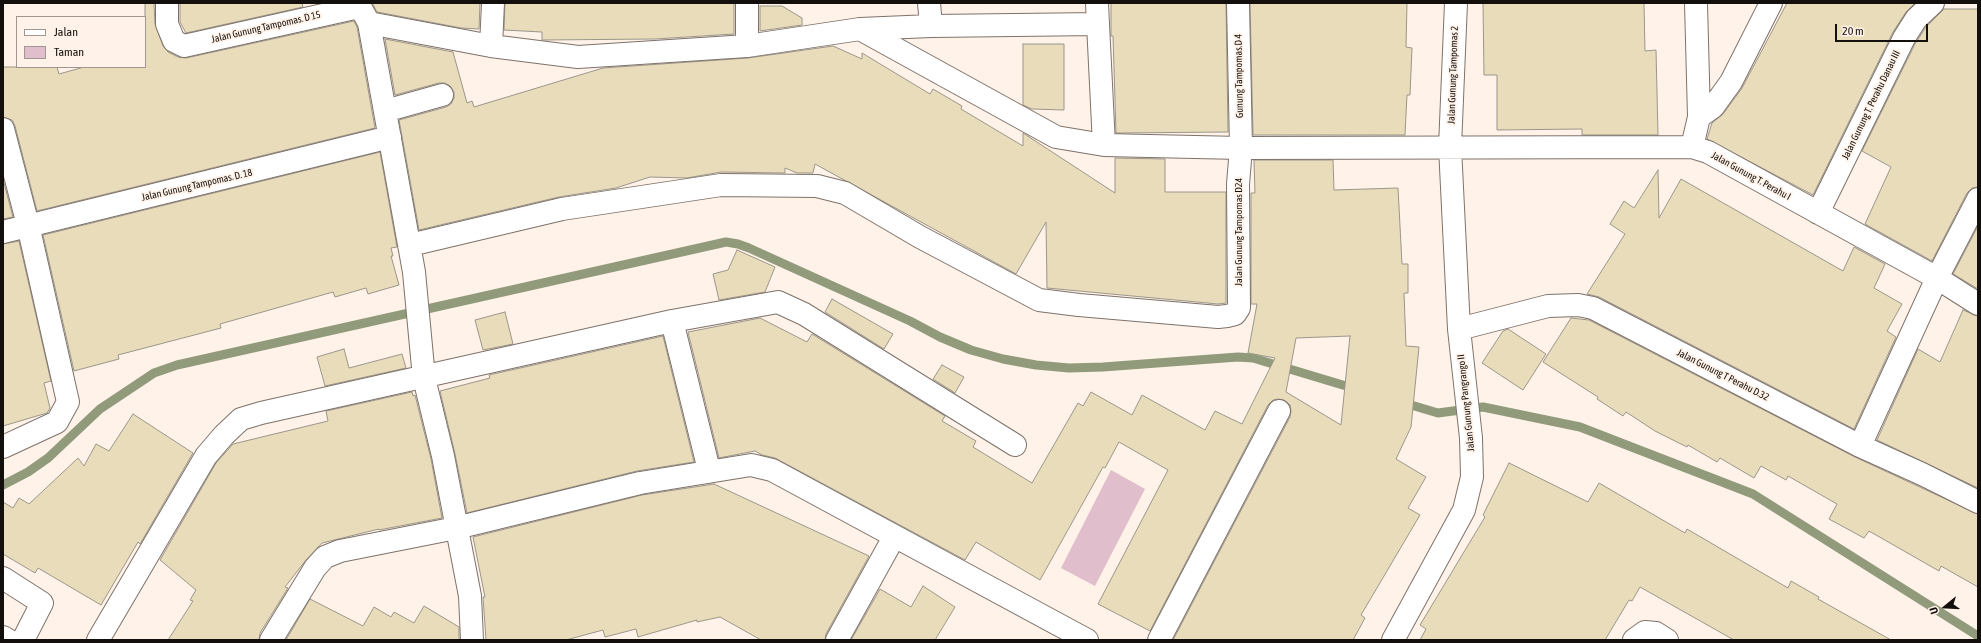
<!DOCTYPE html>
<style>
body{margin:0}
#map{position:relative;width:1981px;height:643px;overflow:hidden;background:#fff2e8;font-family:"Asap Condensed",sans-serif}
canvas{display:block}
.frame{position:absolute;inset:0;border:4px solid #130f0c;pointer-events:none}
.legend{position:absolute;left:16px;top:16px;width:130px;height:52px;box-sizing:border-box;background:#fff2e8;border:1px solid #a19790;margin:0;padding:5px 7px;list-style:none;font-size:12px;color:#130f0c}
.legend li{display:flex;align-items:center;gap:8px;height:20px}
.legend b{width:20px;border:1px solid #a19790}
.north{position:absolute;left:1925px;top:587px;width:40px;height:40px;-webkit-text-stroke:3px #fff2e8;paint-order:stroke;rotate:252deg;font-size:11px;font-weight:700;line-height:16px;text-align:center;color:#130f0c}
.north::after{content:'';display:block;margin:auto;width:14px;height:18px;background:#130f0c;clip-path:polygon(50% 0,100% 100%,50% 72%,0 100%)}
.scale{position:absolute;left:1835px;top:24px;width:93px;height:18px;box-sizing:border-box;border:2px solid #130f0c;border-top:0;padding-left:5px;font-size:12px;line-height:14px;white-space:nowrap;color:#130f0c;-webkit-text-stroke:3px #fff2e8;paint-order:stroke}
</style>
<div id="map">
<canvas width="1981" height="643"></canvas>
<div class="frame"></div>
<ul class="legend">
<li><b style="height:5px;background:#fff"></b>Jalan</li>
<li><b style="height:11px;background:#e0becc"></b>Taman</li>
</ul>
<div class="north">U</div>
<div class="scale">20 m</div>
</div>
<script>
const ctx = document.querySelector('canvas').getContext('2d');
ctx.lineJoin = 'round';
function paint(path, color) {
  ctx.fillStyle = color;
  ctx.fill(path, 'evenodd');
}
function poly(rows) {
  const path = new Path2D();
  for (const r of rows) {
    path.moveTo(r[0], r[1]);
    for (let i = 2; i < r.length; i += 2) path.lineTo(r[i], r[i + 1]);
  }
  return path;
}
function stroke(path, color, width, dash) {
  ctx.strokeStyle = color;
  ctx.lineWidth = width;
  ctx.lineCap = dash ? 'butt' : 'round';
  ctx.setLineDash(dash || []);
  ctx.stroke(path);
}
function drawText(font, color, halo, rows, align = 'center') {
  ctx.font = font + ' "Asap Condensed",sans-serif';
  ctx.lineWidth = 3.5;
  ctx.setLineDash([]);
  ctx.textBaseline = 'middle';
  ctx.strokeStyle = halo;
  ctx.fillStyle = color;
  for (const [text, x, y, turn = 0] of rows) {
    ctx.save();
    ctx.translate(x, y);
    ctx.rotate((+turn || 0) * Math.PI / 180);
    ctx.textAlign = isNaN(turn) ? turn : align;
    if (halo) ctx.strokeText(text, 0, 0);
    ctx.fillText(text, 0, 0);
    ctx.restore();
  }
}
paint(poly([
 [1111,470,1145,489,1095,586,1061,568]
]), '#e0becc');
stroke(poly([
 [1401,402,1438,413,1483,407,1580,427,1753,494,1978,636],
 [3,485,28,472,48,458,100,409,154,373,177,365,726,242,738,244,749,248,910,321,940,337,971,350,1003,359,1036,365,1069,368,1103,367,1238,357,1253,358,1356,389]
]), '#919a7b', 9);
const building = poly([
 [145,3,154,3,155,24,163,46,168,52,178,57,186,58,354,21,357,27,375,128,37,211,15,126,12,120,3,117,3,67,57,67,59,74,84,67,145,67,145,3],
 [180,3,302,3,303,7,186,33,180,22,180,3],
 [372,3,480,3,479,29,461,28,377,12,372,3],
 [505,3,734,3,734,34,655,39,542,40,542,32,504,30,505,3],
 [1111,3,1226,3,1228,132,1116,133,1113,36,1111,36,1111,3],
 [1250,3,1407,3,1406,47,1412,48,1410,95,1407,95,1405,135,1253,135,1250,3],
 [1483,3,1644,3,1645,51,1656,50,1658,135,1582,135,1582,129,1497,130,1497,75,1484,75,1483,3],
 [1787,3,1915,3,1906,12,1893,32,1813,195,1707,139,1712,123,1723,114,1742,88,1787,3],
 [760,6,782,6,802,18,802,25,760,31,760,6],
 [1944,9,1978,9,1978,187,1972,188,1967,193,1932,261,1865,224,1891,167,1862,151,1915,44,1926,27,1944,9],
 [385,39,453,52,467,103,472,101,474,107,603,68,748,58,833,46,862,59,862,53,930,94,933,89,962,106,961,109,1023,146,1023,133,1115,193,1115,158,1165,159,1165,192,1226,192,1226,303,1218,304,1047,288,1046,222,1016,274,815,164,813,173,797,173,785,168,785,173,721,172,687,178,650,177,616,188,559,197,419,230,399,120,446,107,451,104,454,98,454,92,450,86,445,83,439,83,395,95,385,39],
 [1023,44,1064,44,1064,110,1032,109,1023,105,1023,44],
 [380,152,397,247,391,248,393,256,391,256,399,285,368,294,366,288,335,297,333,292,220,324,221,328,118,355,119,359,74,371,43,235,380,152],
 [1254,160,1333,160,1334,190,1398,188,1402,264,1408,264,1408,293,1404,293,1406,346,1419,347,1411,427,1396,459,1426,477,1408,508,1420,515,1361,615,1365,618,1353,640,1173,640,1290,417,1291,411,1290,405,1284,400,1278,399,1273,400,1268,405,1150,631,1098,604,1168,470,1119,442,1105,468,1103,467,1040,580,976,542,965,560,775,458,762,455,755,451,719,458,688,332,760,318,807,342,812,334,945,416,942,421,976,441,973,447,1032,483,1078,403,1083,406,1091,392,1132,415,1142,395,1205,430,1215,411,1242,424,1275,358,1248,353,1257,304,1251,304,1251,193,1255,193,1254,160],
 [1350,336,1341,425,1286,392,1296,338,1350,336],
 [1658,170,1659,218,1681,179,1843,271,1854,247,1885,264,1874,288,1902,304,1887,331,1896,337,1854,429,1599,297,1587,294,1625,234,1610,224,1624,201,1634,208,1658,170],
 [3,179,13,217,3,219,3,179],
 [1978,226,1978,289,1953,274,1978,226],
 [19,241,51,381,44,383,50,408,47,413,3,426,3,244,19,241],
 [737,250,775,267,765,292,719,300,713,274,728,270,737,250],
 [832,299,893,334,884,349,825,312,832,299],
 [1963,310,1978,316,1978,488,1877,440,1918,349,1940,362,1963,310],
 [505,312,513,344,483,350,475,320,505,312],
 [1571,318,1589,320,1855,457,1978,514,1978,587,1941,566,1939,571,1869,531,1864,538,1829,519,1837,504,1788,476,1786,480,1761,466,1754,478,1720,458,1717,462,1688,445,1687,447,1655,431,1626,412,1623,416,1597,399,1598,397,1543,362,1571,318],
 [1508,329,1546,354,1523,390,1482,363,1503,331,1508,329],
 [663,336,694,462,637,471,467,513,455,454,440,391,490,378,489,375,663,336],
 [344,349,349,368,402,354,406,368,325,386,317,357,344,349],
 [942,365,964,377,955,393,933,379,942,365],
 [412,392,413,396,415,395,431,459,442,518,379,530,379,529,322,543,306,560,285,587,288,588,260,633,259,640,168,640,193,601,190,600,196,590,160,560,216,463,233,444,328,421,326,411,412,392],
 [133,414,193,453,140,544,138,542,101,605,38,568,35,573,3,554,3,502,13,508,19,498,29,504,78,458,84,466,96,444,109,451,133,414],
 [1509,463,1588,502,1599,483,1685,533,1687,529,1788,588,1791,581,1819,597,1818,599,1891,640,1734,640,1640,587,1632,601,1629,600,1605,640,1420,640,1426,629,1420,625,1485,517,1483,515,1509,463],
 [714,484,869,556,826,634,825,640,761,640,720,617,697,622,697,620,638,637,636,629,605,637,603,630,566,640,486,640,483,597,485,597,473,537,642,495,714,484],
 [923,586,955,607,935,640,851,640,880,589,911,607,923,586],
 [310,599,363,626,374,607,391,617,394,612,414,623,424,606,459,627,459,640,286,640,310,599]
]);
paint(building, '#e8dcbb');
stroke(building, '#9b968a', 1);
const minor = poly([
 [167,3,167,24,174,41,184,46,359,7],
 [358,3,369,23,491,46,578,57,747,46,860,29,1056,137,1104,145,1241,148,1692,147,1708,152,1937,278,1978,304],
 [929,3,931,26],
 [1097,3,1098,24],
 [369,23,414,272,424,378,443,456,470,596,472,640],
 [860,29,931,26,1098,24,1104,145],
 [491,46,493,3],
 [747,46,747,3],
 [385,111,442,95],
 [1699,117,1713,107,1731,82,1771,3],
 [3,129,28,225,68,402,57,422,3,447],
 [1692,147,1699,117,1696,3],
 [1818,213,1904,38,1916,19,1933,3],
 [3,232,390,137],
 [410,245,562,209,721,185,817,186,845,193,920,237,1039,300,1079,305,1218,317,1227,316,1235,314,1239,308,1238,184,1241,148,1238,3],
 [672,321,709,470],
 [1459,329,1548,306,1578,305,1593,308,1860,446,1922,474,1978,502],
 [1860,446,1937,278,1978,199],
 [3,578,42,603,23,640],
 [3,637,8,640],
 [98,640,206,456,224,435,241,419,261,413,672,321,778,302,804,314,1015,445],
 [271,640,315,568,325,557,340,551,456,528,640,483,751,465,772,470,1087,640],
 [837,640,894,537],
 [1159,640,1279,411],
 [1393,640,1464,510,1472,477,1471,438,1459,329,1450,147,1456,3],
 [1634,640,1645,632,1656,633,1667,640]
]);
stroke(minor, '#7e726a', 24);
stroke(minor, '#fff', 22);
drawText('10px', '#130f0c', '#fff2e8', [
 ["Jalan Gunung Tampomas. D 15",266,27,-13],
 ["Jalan Gunung Tampomas 2",1453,75,-88],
 ["Gunung Tampomas.D 4",1239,76,-91],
 ["Jalan Gunung T. Perahu Danau III",1871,105,-64],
 ["Jalan Gunung T. Perahu I",1751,176,29],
 ["Jalan Gunung Tampomas. D. 18",197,185,-13],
 ["Jalan Gunung Tampomas D24",1239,232,-90],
 ["Jalan Gunung T Perahu D.32",1723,375,27],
 ["Jalan Gunung Pangrango II",1466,403,-96]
]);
</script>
